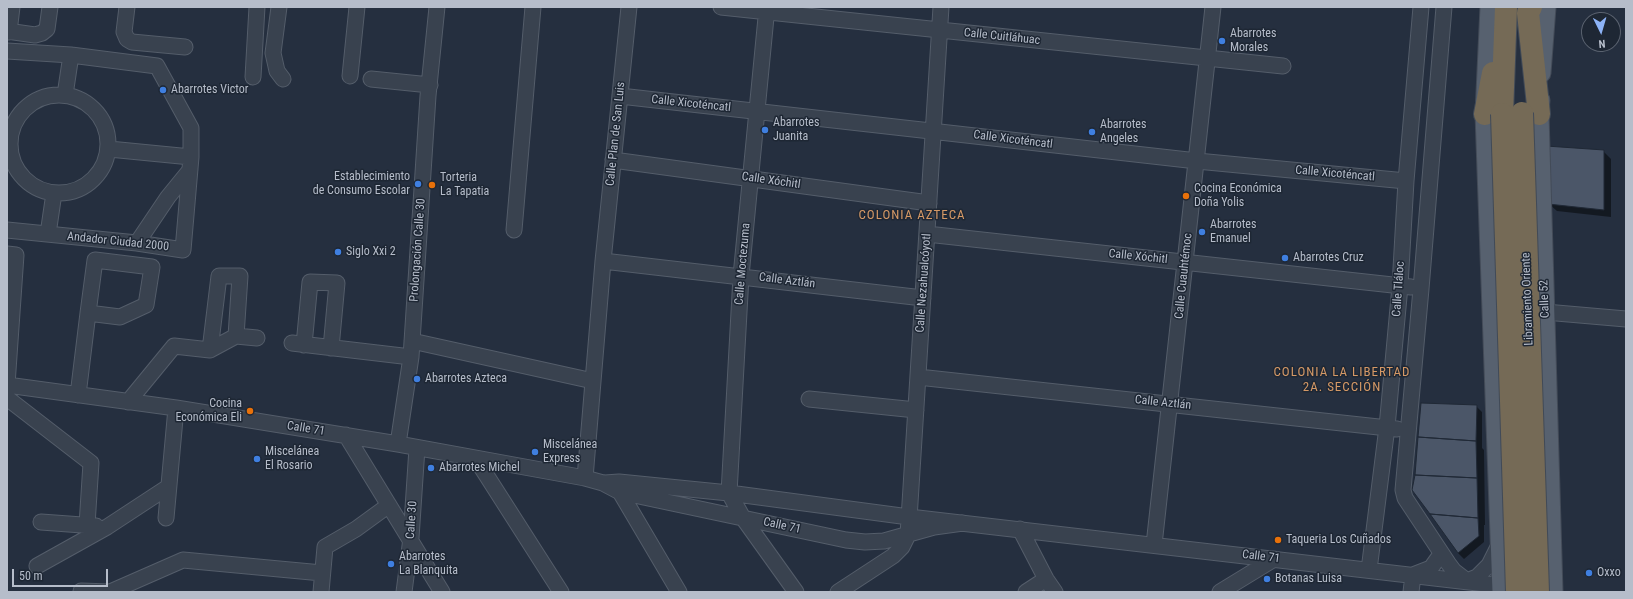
<!DOCTYPE html>
<meta charset="utf-8">
<style>
body{margin:0}
#map{position:relative;width:1633px;height:599px;overflow:hidden;background:#252f3f;font-family:"Roboto Condensed",sans-serif}
canvas{display:block}
.frame{position:absolute;inset:0;border:8px solid #b6bdca;pointer-events:none}
.north{position:absolute;left:1581px;top:12px;width:40px;height:40px;box-sizing:border-box;background:#1e2734;border:1px solid #5b6370;border-radius:50%;rotate:175deg;font-size:11px;font-weight:700;line-height:16px;text-align:center;color:#b6bdca}
.north::after{content:'';display:block;margin:auto;width:14px;height:18px;background:#8db3f7;clip-path:polygon(50% 0,100% 100%,50% 72%,0 100%)}
.scale{position:absolute;left:12px;top:569px;width:96px;height:18px;box-sizing:border-box;border:2px solid #b6bdca;border-top:0;padding-left:5px;font-size:12px;line-height:14px;white-space:nowrap;color:#b6bdca;-webkit-text-stroke:3px #1e2734;paint-order:stroke}
</style>
<div id="map">
<canvas width="1633" height="599"></canvas>
<div class="frame"></div>
<div class="north">N</div>
<div class="scale">50 m</div>
</div>
<script>
const ctx = document.querySelector('canvas').getContext('2d');
ctx.lineJoin = 'round';
function paint(path, color) {
  ctx.fillStyle = color;
  ctx.fill(path, 'evenodd');
}
function poly(rows) {
  const path = new Path2D();
  for (const r of rows) {
    if (r.length === 3) {
      path.moveTo(r[0] + r[2], r[1]);
      path.arc(r[0], r[1], r[2], 0, 2 * Math.PI);
      continue;
    }
    path.moveTo(r[0], r[1]);
    for (let i = 2; i < r.length; i += 2) path.lineTo(r[i], r[i + 1]);
  }
  return path;
}
function stroke(path, color, width, dash) {
  ctx.strokeStyle = color;
  ctx.lineWidth = width;
  ctx.lineCap = dash ? 'butt' : 'round';
  ctx.setLineDash(dash || []);
  ctx.stroke(path);
}
function drawText(font, color, halo, rows, align = 'center') {
  ctx.font = font + ' "Roboto Condensed",sans-serif';
  ctx.lineWidth = 3;
  ctx.setLineDash([]);
  ctx.textBaseline = 'middle';
  ctx.strokeStyle = halo;
  ctx.fillStyle = color;
  for (const [text, x, y, turn = 0] of rows) {
    ctx.save();
    ctx.translate(x, y);
    ctx.rotate((+turn || 0) * Math.PI / 180);
    ctx.textAlign = isNaN(turn) ? turn : align;
    if (halo) ctx.strokeText(text, 0, 0);
    ctx.fillText(text, 0, 0);
    ctx.restore();
  }
}
paint(poly([
 [1603,151,1611,159,1611,217,1557,211,1549,204],
 [1422,404,1476,406,1482,412,1482,448,1484,450,1485,525,1484,525,1484,542,1464,559,1458,553,1414,490]
]), '#0007');
const building = poly([
 [1546,146,1604,150,1604,210,1548,204,1546,146],
 [1421,403,1477,405,1476,441,1418,437,1421,403],
 [1418,437,1476,441,1477,478,1415,475,1418,437],
 [1415,475,1477,478,1478,518,1430,514,1412,490,1415,475],
 [1430,514,1478,518,1479,536,1458,553,1430,514]
]);
paint(building, '#4b5668');
stroke(building, '#202936', 1);
const minor = poly([
 [127,7,124,32,127,39,132,42,185,47],
 [279,7,273,53,277,71,283,79],
 [721,7,1283,66],
 [767,7,741,276,729,493,743,518,796,592],
 [1444,7,1421,289,1403,490,1405,498,1448,563,1454,571,1467,581,1477,577,1489,565,1500,543],
 [7,31,35,35,42,33,47,29,50,7],
 [9,32,12,7],
 [7,51,71,55,157,66,191,128,191,157,183,250,137,243,7,230],
 [350,76,357,7],
 [253,77,257,7],
 [371,79,430,85],
 [59,144,49],
 [65,95,71,55],
 [620,96,1197,161,1406,181],
 [109,149,191,157],
 [613,160,929,203],
 [514,230,533,7],
 [48,234,54,193],
 [927,234,1411,287],
 [137,243,168,197,190,170],
 [7,254,16,255,7,385],
 [603,261,923,298],
 [1545,312,1626,319],
 [412,341,593,381],
 [292,343,411,357],
 [304,345,310,282,337,283,331,348],
 [210,350,219,276,240,276,236,336],
 [918,377,1397,429],
 [7,385,176,408,398,444,585,478,603,483,620,492,846,540,865,542,884,541,934,527,963,523],
 [78,395,88,313,95,260,152,267,146,305,120,317,88,313],
 [7,398,91,463,87,525],
 [809,399,916,410],
 [128,402,174,346,210,350,236,336,257,338],
 [346,435,442,592],
 [398,444,411,357,428,96,437,7],
 [476,459,561,592],
 [585,478,603,261,629,7],
 [605,483,619,482,729,493,909,517,1512,587],
 [620,487,620,492,679,592],
 [166,518,176,408],
 [41,522,96,526],
 [1020,529,1046,579,1055,592],
 [1154,545,1213,7],
 [37,566,107,527,168,487],
 [1369,570,1387,427,1400,286,1406,181,1421,7],
 [81,591,110,592],
 [110,592,183,560,322,573],
 [321,592,325,547,356,529,389,505],
 [404,592,411,538,417,448],
 [838,592,893,556,902,547,908,535,941,7],
 [1026,592,1046,579],
 [1220,592,1274,559],
 [1411,592,1413,575,1431,568,1441,554]
]);
const major = poly([
 [1490,7,1485,114,1502,592],
 [1541,73,1546,7],
 [1540,100,1539,114,1553,592]
]);
const highway = poly([
 [1531,7,1528,13,1539,114],
 [1485,114,1493,73],
 [1502,114,1506,7]
]);
stroke(minor, '#545d6a', 17);
stroke(major, '#434b58', 21);
stroke(highway, '#414a57', 24);
stroke(minor, '#39424f', 15);
stroke(major, '#57616f', 19);
stroke(highway, '#756a56', 22);
const highwayBridge = poly([
 [1522,113,1538,592],
 [1502,114,1517,592]
]);
stroke(highwayBridge, '#414a57', 24, []);
stroke(highwayBridge, '#756a56', 22);
for (const [x, y, r, color] of [
 [1222,41,4,"#3f7fe0"],
 [163,90,4,"#3f7fe0"],
 [765,130,4,"#3f7fe0"],
 [1092,132,4,"#3f7fe0"],
 [418,184,4,"#3f7fe0"],
 [432,185,4,"#e8710a"],
 [1186,196,4,"#e8710a"],
 [1202,232,4,"#3f7fe0"],
 [338,252,4,"#3f7fe0"],
 [1285,258,4,"#3f7fe0"],
 [417,379,4,"#3f7fe0"],
 [250,411,4,"#e8710a"],
 [535,452,4,"#3f7fe0"],
 [257,459,4,"#3f7fe0"],
 [431,468,4,"#3f7fe0"],
 [1278,540,4,"#e8710a"],
 [391,564,4,"#3f7fe0"],
 [1589,573,4,"#3f7fe0"],
 [1267,579,4,"#3f7fe0"]
]) {
  const dot = new Path2D();
  dot.arc(x, y, r, 0, 2 * Math.PI);
  ctx.fillStyle = color;
  ctx.fill(dot);
  stroke(dot, '#1e2734', 1.5);
}
drawText('12px', '#b6bdca', '#1e2734', [
 ["Abarrotes",1230,34],
 ["Morales",1230,48],
 ["Abarrotes Victor",171,90],
 ["Abarrotes",773,123],
 ["Juanita",773,137],
 ["Abarrotes",1100,125],
 ["Angeles",1100,139],
 ["Establecimiento",410,177,"right"],
 ["de Consumo Escolar",410,191,"right"],
 ["Torteria",440,178],
 ["La Tapatia",440,192],
 ["Cocina Económica",1194,189],
 ["Doña Yolis",1194,203],
 ["Abarrotes",1210,225],
 ["Emanuel",1210,239],
 ["Siglo Xxi 2",346,252],
 ["Abarrotes Cruz",1293,258],
 ["Abarrotes Azteca",425,379],
 ["Cocina",242,404,"right"],
 ["Económica Eli",242,418,"right"],
 ["Miscelánea",543,445],
 ["Express",543,459],
 ["Miscelánea",265,452],
 ["El Rosario",265,466],
 ["Abarrotes Michel",439,468],
 ["Taqueria Los Cuñados",1286,540],
 ["Abarrotes",399,557],
 ["La Blanquita",399,571],
 ["Oxxo",1597,573],
 ["Botanas Luisa",1275,579]
], 'left');
drawText('12px', '#b6bdca', '#1e2734', [
 ["Calle Cuitláhuac",1002,37,6],
 ["Calle Xicoténcatl",691,104,6],
 ["Calle Plan de San Luis",616,134,-84],
 ["Calle Xicoténcatl",1013,140,7],
 ["Calle Xicoténcatl",1335,174,5],
 ["Calle Xóchitl",771,181,8],
 ["Andador Ciudad 2000",118,242,6],
 ["Prolongación Calle 30",418,250,-86],
 ["Calle Xóchitl",1138,257,6],
 ["Calle Moctezuma",743,264,-85],
 ["Calle Cuauhtémoc",1184,276,-84],
 ["Calle Aztlán",787,281,7],
 ["Calle Nezahualcóyotl",924,283,-86],
 ["Calle Tláloc",1399,289,-86],
 ["Libramiento Oriente",1528,299,-92],
 ["Calle 52",1545,299,-92],
 ["Calle Aztlán",1163,403,6],
 ["Calle 71",306,429,9],
 ["Calle 30",412,520,-86],
 ["Calle 71",782,526,12],
 ["Calle 71",1261,557,7]
]);
ctx.letterSpacing = '1px';
drawText('13px', '#d59966', '#1e2734', [
 ["COLONIA AZTECA",912,216],
 ["COLONIA LA LIBERTAD",1342,373],
 ["2A. SECCIÓN",1342,388]
]);
ctx.letterSpacing = '0px';
</script>
